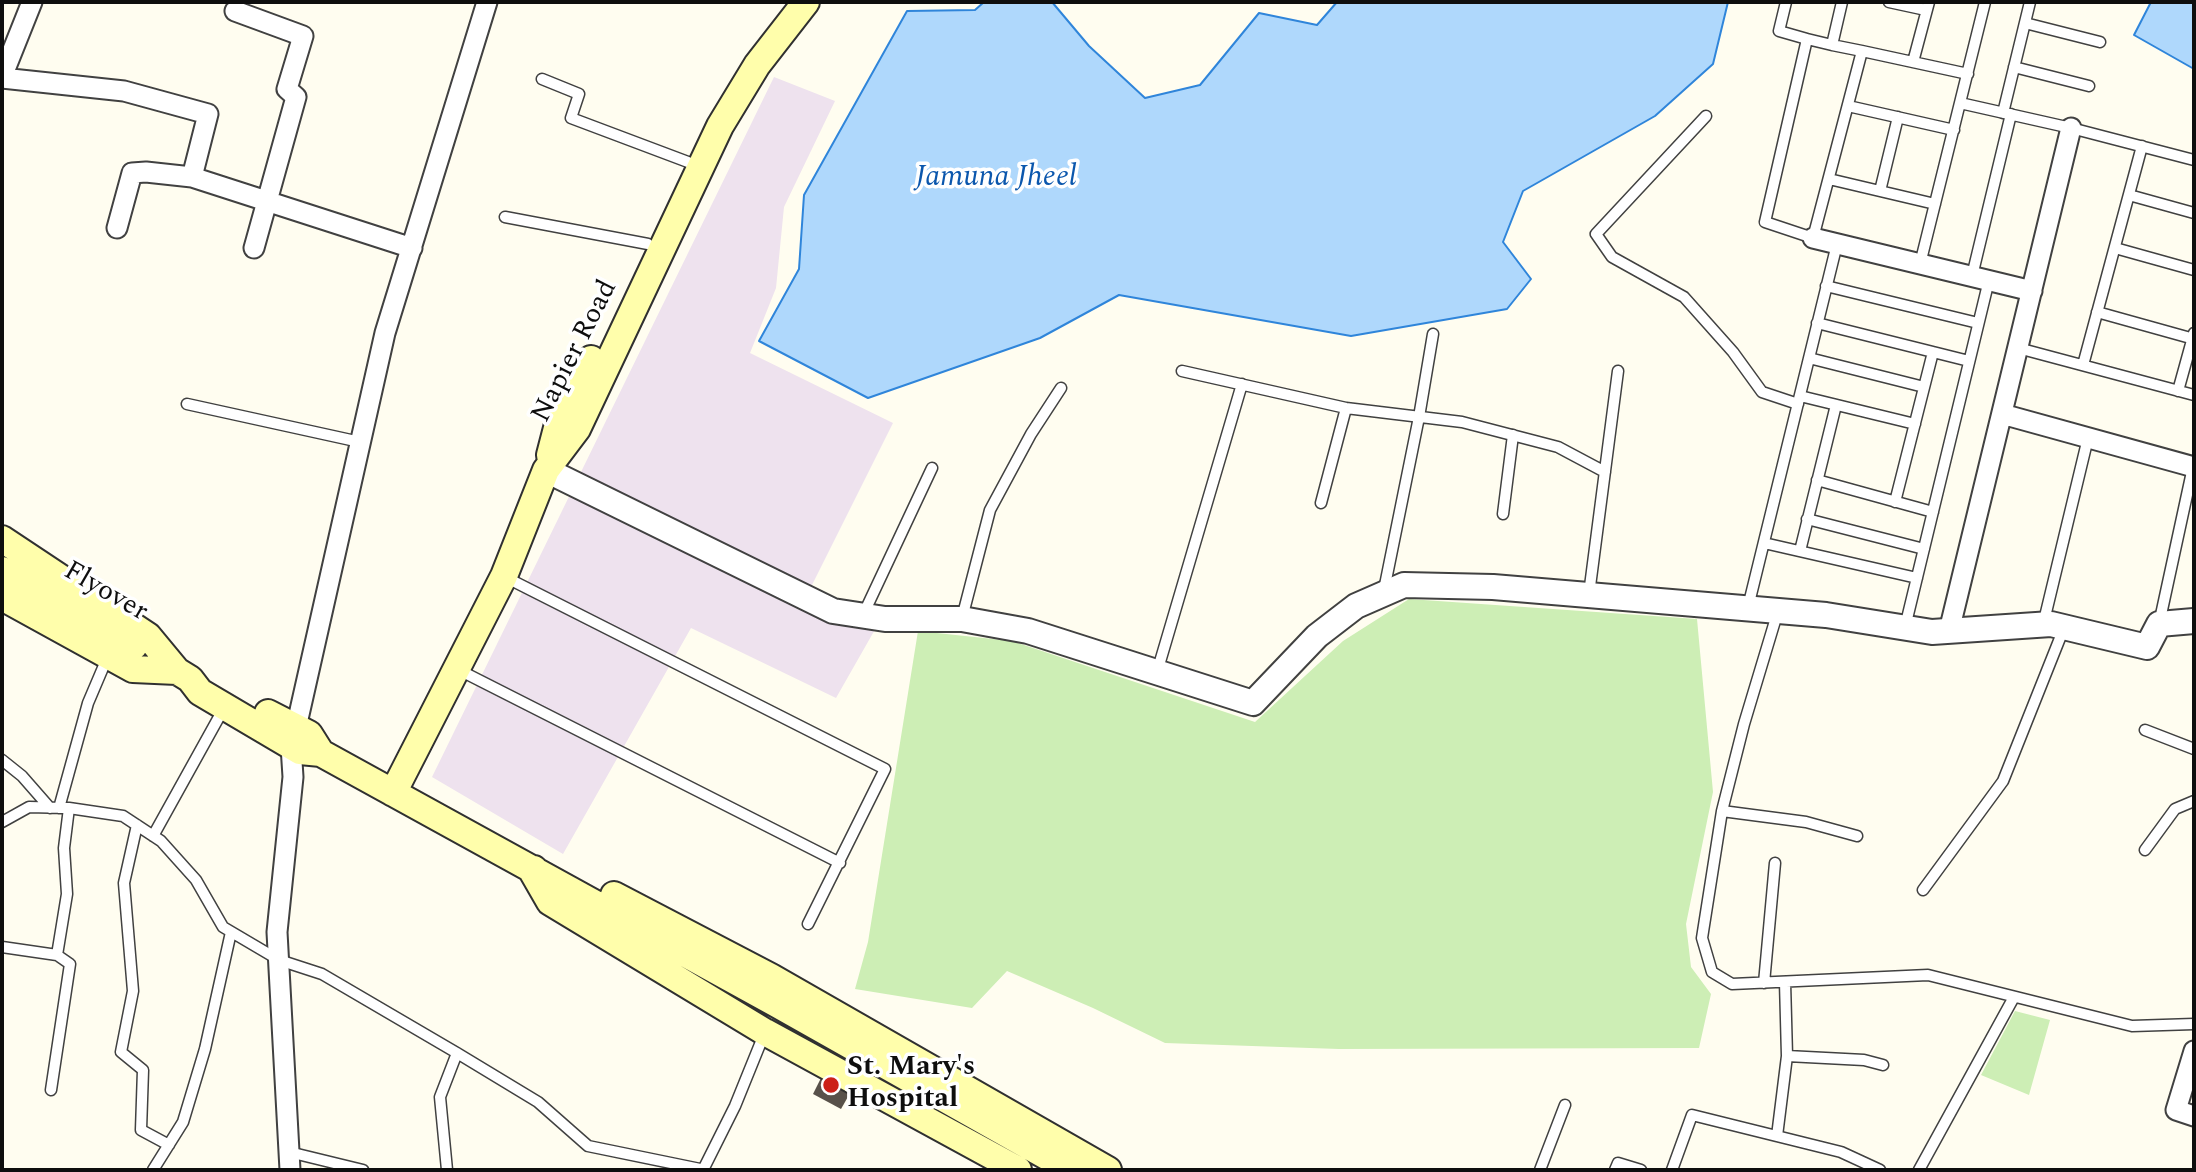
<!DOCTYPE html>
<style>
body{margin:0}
#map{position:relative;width:2196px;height:1172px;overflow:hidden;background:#fffdf0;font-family:Spectral,serif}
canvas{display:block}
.frame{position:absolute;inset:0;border:4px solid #0e0e0e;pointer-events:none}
</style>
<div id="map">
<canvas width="2196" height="1172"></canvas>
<div class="frame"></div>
</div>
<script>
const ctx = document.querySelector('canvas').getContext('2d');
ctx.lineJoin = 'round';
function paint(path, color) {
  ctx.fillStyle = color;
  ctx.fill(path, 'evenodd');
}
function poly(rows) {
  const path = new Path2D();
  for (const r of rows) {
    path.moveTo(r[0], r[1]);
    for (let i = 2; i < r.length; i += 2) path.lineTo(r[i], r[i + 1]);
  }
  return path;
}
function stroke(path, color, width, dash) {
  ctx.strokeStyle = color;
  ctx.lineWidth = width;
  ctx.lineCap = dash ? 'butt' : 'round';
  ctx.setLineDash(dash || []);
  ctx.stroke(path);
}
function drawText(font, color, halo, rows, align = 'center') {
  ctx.font = font + ' Spectral,serif';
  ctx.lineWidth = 7;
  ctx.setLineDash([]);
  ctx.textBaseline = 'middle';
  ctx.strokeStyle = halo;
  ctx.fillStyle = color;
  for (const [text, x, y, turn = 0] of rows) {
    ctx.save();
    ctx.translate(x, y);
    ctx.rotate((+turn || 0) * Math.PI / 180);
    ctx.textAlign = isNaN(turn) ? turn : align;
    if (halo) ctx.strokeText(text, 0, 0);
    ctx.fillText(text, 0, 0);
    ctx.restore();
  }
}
paint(poly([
 [774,77,835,101,784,207,776,288,750,353,893,423,811,587,877,626,836,698,691,628,563,854,432,777]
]), '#eee2ee');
paint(poly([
 [1409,599,1697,619,1713,792,1686,924,1691,967,1711,994,1699,1048,1339,1049,1165,1043,1093,1008,1007,971,972,1008,855,989,868,942,918,631,1012,641,1255,722,1343,641],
 [2015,1011,2050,1020,2029,1095,1981,1075]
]), '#cdeeb5');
const water = poly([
 [984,2,1052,2,1089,46,1145,98,1200,85,1259,13,1317,25,1337,2,1728,2,1713,64,1655,116,1523,191,1503,242,1531,279,1507,309,1351,336,1119,295,1040,338,868,398,759,341,799,269,804,195,907,11,975,10,984,2],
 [2151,2,2194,2,2194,69,2134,35,2151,2]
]);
paint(water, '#afd8fc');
stroke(water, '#2f85da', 2);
paint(poly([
 [824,1072,853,1088,841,1109,813,1094]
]), '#58514a');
const service = poly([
 [1786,2,1779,31,1807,39],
 [1889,2,1926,10],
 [2025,23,2100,42],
 [1832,45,1842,2],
 [1862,51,1813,238,1765,222,1807,39,1832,45,1862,51,1968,74],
 [1913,62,1929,2],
 [2014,67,2089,86],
 [542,79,579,94,571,118,688,162],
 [1960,103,2071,128,2194,160],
 [1848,106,1954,130],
 [2003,113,2030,2],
 [1706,116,1596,234,1612,257,1684,297,1733,352,1762,392,1798,404],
 [1829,179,1935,204],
 [1880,191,1898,117],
 [2129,195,2194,213],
 [505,217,648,244],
 [2115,248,2194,270],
 [1920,264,1985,2],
 [1972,276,2011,114],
 [1826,286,1978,323],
 [2097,312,2194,339],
 [1817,323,1969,361],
 [2018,348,2194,395],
 [1809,358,1924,387],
 [2083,365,2142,146],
 [1182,371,1346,408,1462,422,1558,447,1605,472],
 [2178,391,2194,333],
 [1800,396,1915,424],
 [187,404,360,442],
 [1817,480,1933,512],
 [1895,502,1933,352],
 [1321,503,1346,408],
 [1503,514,1513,435],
 [1807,519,1924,549],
 [1764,543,1917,578],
 [1800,551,1836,405],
 [505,577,885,769,808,924],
 [1384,590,1419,417,1433,334],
 [1589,594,1618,371],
 [1748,607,1837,244],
 [1778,611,1744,724,1722,811,1702,938,1712,972,1732,984,1928,975,2132,1026,2194,1024],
 [863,615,932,468],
 [962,618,990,510,1031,434,1061,388],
 [2159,624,2193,467],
 [2043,625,2088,438],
 [1905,627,1989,280],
 [457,669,840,863],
 [1157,672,1242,384],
 [2145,730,2194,749],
 [2,760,22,776,50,808],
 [59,808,88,703,108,656],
 [1722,811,1806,822,1857,836],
 [2,822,29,807,69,808,123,816,161,841,196,880,223,927,279,960,322,974,457,1053,538,1102,588,1146,705,1170],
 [137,825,124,883,133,991,121,1052,143,1070,141,1130,169,1145],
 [153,836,224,708],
 [2145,850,2175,809,2194,801],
 [1923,890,2003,781,2064,628],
 [2,947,57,955,67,894,64,848,69,808],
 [1764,983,1775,863],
 [1787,1056,1864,1060,1883,1065],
 [51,1090,70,964,57,955],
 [1777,1136,1787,1056,1785,982],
 [289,1152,363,1170],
 [153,1170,183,1122,205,1049,231,932],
 [447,1170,440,1097,457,1053],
 [703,1170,735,1106,765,1032],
 [1540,1170,1565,1105],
 [1615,1170,1618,1163,1641,1170],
 [1672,1170,1692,1115,1841,1152,1880,1170],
 [1919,1170,2014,997]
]);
const minor = poly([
 [235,11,303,36,287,89,296,97,254,248],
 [2,77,32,2],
 [2,78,124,91,208,114,192,177,412,248],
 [117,228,132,173,146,172,192,177],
 [1813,238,2032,291],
 [2002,414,2194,467],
 [1949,631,2071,128],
 [296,728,385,333,487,2],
 [2194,1051,2176,1110,2194,1116],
 [290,1170,277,932,293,777,291,746]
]);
const tertiary = poly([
 [546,470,833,611,885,619,962,619,1028,631,1253,703,1317,636,1356,606,1404,585,1493,587,1826,615,1932,632,2051,624,2147,647,2159,624,2194,621]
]);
const secondary = poly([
 [550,455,557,428,591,359],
 [2,539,148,636,177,671,190,679,200,692,300,751,321,753,777,1004,1071,1170],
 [2,570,134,646],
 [2,597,133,669,177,671],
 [268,713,309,734,321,753],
 [393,793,504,576,546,470,577,429,720,126,757,65,806,2],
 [534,869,531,869,550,902,765,1032,1018,1170],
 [614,895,771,977,1108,1170]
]);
stroke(service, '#414141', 13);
stroke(minor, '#414141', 23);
stroke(tertiary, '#414141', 28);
stroke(secondary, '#303030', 30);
stroke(service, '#fff', 10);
stroke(minor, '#fff', 19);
stroke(tertiary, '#fff', 24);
stroke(secondary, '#fffeab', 26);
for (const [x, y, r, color] of [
 [831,1085,9,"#cc2119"]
]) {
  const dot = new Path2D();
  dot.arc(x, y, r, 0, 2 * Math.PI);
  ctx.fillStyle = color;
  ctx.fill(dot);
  stroke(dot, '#fff', 2.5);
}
drawText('28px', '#0e0e0e', '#fff', [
 ["Napier Road",576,352,-63],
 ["Flyover",105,593,30]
]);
drawText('bold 28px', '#0e0e0e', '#fff', [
 ["St. Mary's",847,1069],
 ["Hospital",847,1101]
], 'left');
drawText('italic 30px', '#0b57ad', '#fff', [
 ["Jamuna Jheel",996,179]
]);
</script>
